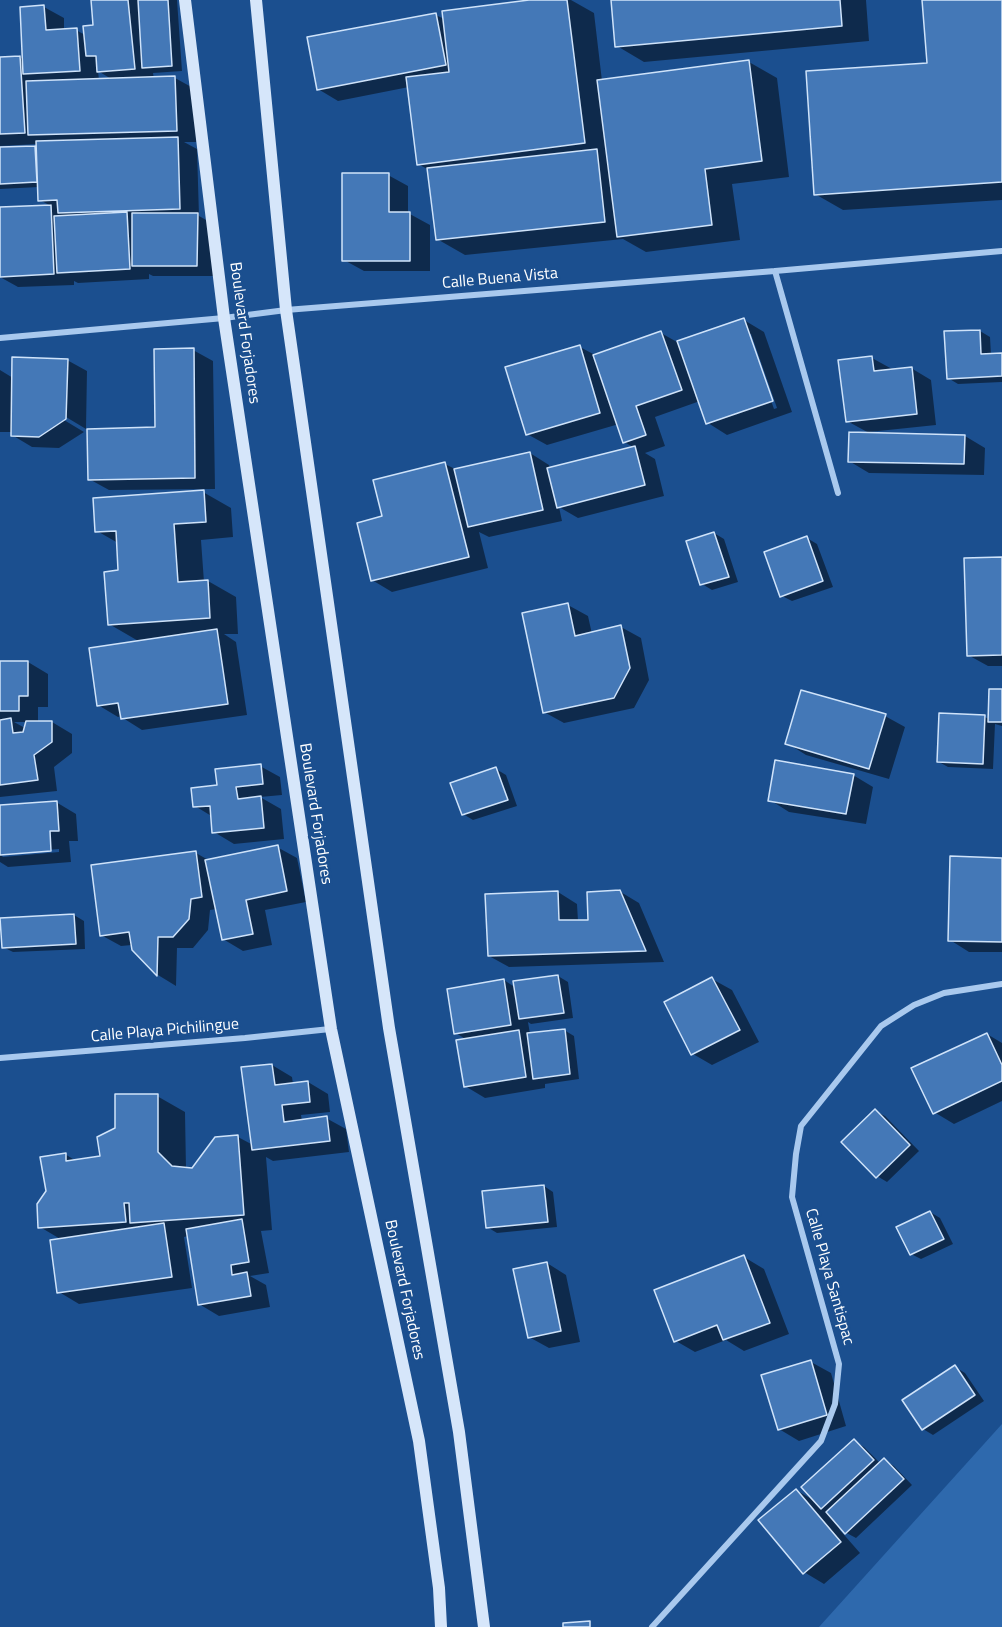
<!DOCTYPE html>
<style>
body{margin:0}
canvas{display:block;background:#1b4f8f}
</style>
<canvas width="1002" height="1627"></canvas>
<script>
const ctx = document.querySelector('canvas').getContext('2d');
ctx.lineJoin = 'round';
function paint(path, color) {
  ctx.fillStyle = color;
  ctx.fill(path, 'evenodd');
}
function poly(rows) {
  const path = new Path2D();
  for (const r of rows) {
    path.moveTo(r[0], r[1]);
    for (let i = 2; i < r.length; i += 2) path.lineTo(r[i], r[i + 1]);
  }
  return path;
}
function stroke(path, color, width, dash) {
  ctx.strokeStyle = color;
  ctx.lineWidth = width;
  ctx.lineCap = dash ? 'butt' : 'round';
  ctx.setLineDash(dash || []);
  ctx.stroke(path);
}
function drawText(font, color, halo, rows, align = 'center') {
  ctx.font = font + ' "Titillium Web",sans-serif';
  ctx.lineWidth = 6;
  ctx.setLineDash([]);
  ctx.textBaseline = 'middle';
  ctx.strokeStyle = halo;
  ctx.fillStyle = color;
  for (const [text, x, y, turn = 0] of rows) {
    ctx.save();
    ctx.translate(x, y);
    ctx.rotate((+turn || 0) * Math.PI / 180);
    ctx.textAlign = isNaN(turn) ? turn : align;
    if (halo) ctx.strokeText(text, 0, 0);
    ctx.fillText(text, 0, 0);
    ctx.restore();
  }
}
paint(poly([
 [1002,1424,1002,1627,819,1627]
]), '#2e69ad');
paint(poly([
 [93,0,177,0,182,71,153,73,154,79,175,78,195,89,196,142,184,142,197,149,199,216,217,226,216,276,153,276,149,274,149,279,78,283,74,281,74,285,18,287,0,277,0,208,51,206,40,200,39,187,0,189,0,149,35,148,38,149,38,144,0,146,0,58,20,57,24,59,44,7,64,18,64,30,76,30,85,35,95,27],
 [98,71,113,80,99,80],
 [541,0,571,0,594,13,602,81,749,62,777,78,789,177,732,184,740,240,646,252,623,239,465,255,437,239,429,170,418,164,409,87,338,101,318,89,436,15,444,19],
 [612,0,866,0,869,41,644,62,617,46],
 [924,0,1002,0,1002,200,843,210,815,194,929,64],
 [388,175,408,186,408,213,430,225,430,271,364,271,344,260],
 [744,320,764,332,792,412,727,435,708,423,700,401,655,417,665,446,645,453,655,459,664,496,578,518,559,507,562,521,489,537,479,532,488,568,392,592,372,580,384,518,445,464,457,470,530,453,549,465,550,468,635,448,624,442,619,424,547,445,527,434,580,347,595,355,661,333,677,342],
 [748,334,751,334,777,408,774,409],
 [980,331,990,337,991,355,1002,354,1002,382,958,384,948,378],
 [193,350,213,361,215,489,109,490,89,479,157,429],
 [872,358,892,369,911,368,931,380,936,425,869,432,869,433,847,421],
 [67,360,87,371,86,429,61,414,59,417,84,432,59,448,32,447,12,435,12,432,0,432,0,370,13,378],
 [965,436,985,448,984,475,869,473,849,461],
 [203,492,231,508,233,537,201,540,204,582,208,581,236,597,238,634,224,634,236,642,247,715,142,730,123,718,122,716,118,717,98,705,140,642,109,624,120,571,118,543,97,531],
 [714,533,724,539,738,582,712,590,702,584],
 [807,538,817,544,833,587,792,601,782,596],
 [1002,559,1002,666,988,666,968,655],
 [568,605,588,616,592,634,621,627,641,638,649,680,634,708,564,723,544,712],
 [0,662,28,662,48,674,48,707,38,707,38,722,52,722,72,734,72,753,54,767,57,791,0,797],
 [14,722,28,722,25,728],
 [1002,690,1002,726,995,724,993,769,948,767,939,762,985,717,990,720],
 [885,716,905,727,889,779,806,755,787,743],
 [260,766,280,777,282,795,260,797,281,809,284,839,234,844,214,832,213,817,195,806,218,786],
 [496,769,506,775,517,806,473,820,463,814],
 [853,775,873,787,866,824,789,812,770,800],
 [56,802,76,814,78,841,69,841,71,862,8,867,0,862,0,806],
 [59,849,59,852,3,857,0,854],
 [277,847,297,858,306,902,265,910,272,945,243,951,223,939,217,909,210,910,208,930,193,948,177,948,176,986,158,975,133,949,132,945,121,946,101,935,196,853,210,861],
 [1002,859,1002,952,969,952,950,940],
 [619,891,639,903,664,962,509,967,489,956,558,892,577,904,578,921,589,921],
 [74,915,84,921,85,949,13,952,3,947,2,919],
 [558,976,568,982,573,1018,531,1024,528,1022,530,1034,564,1030,574,1036,579,1079,545,1084,545,1088,485,1098,465,1086,467,1040,456,1033,504,980,516,988],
 [712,979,732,990,759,1042,712,1065,693,1054],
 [987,1034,1002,1043,1002,1101,954,1124,934,1112],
 [272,1065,292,1077,293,1084,308,1082,328,1094,330,1112,301,1115,302,1121,326,1118,346,1129,349,1152,273,1161,266,1157,272,1230,261,1231,269,1273,250,1276,266,1285,270,1307,219,1316,199,1304,188,1236,184,1237,192,1288,79,1304,59,1292,62,1240,40,1227,47,1192,65,1154,76,1161,101,1157,117,1129,157,1096,185,1112,186,1169,193,1170,238,1137,253,1145],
 [875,1111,885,1116,919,1151,887,1182,877,1176],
 [544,1186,553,1192,557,1227,497,1233,487,1227],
 [930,1212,940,1218,953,1244,921,1259,911,1254],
 [744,1257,764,1269,789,1334,744,1351,726,1340,695,1352,676,1341],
 [547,1263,566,1275,580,1342,549,1348,529,1337],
 [811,1362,831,1373,846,1426,799,1441,779,1429],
 [955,1367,965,1373,984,1401,933,1435,923,1429],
 [854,1441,864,1447,880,1463,884,1460,894,1466,912,1485,856,1538,839,1529,860,1553,824,1584,804,1572,796,1490,815,1501]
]), '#0007');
const building = poly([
 [91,0,128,0,135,69,97,72,96,56,86,56,83,26,93,25,91,0],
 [138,0,168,0,172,66,142,68,138,0],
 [529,0,567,0,585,143,417,165,406,77,449,72,442,11,529,0],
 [611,0,840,0,842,26,615,47,611,0],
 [922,0,1002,0,1002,182,814,195,806,71,927,63,922,0],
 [44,5,46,30,77,28,80,71,23,74,20,7,44,5],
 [436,13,446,65,317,90,307,37,436,13],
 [20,56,25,133,0,134,0,57,20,56],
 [749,60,762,161,705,169,712,225,617,237,597,80,749,60],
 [175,76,177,131,28,135,26,81,175,76],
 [178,137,180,209,58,213,57,200,38,201,36,141,178,137],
 [35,146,37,182,0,184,0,147,35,146],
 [597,149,605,222,436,240,427,168,597,149],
 [342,173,389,173,389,212,410,212,410,261,342,261,342,173],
 [51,205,54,274,0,277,0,207,51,205],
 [127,212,130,269,57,273,54,216,127,212],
 [132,213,198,213,197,266,132,266,132,213],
 [744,318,773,401,706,424,677,341,744,318],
 [980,330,981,354,1002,353,1002,376,947,379,944,331,980,330],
 [661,331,682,390,636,406,646,435,623,443,593,355,661,331],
 [580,345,600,413,526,435,505,367,580,345],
 [194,348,195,478,88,480,87,429,155,427,154,349,194,348],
 [872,356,874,371,912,367,917,414,846,422,838,360,872,356],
 [12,357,68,359,66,419,39,437,11,436,12,357],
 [849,432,965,435,964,464,848,462,849,432],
 [635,446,645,485,557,508,547,468,635,446],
 [530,452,543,510,468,527,454,469,530,452],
 [445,462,469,557,371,581,357,523,382,516,373,480,445,462],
 [204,490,206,522,174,524,178,582,208,580,210,618,108,625,104,572,118,570,116,531,95,532,93,498,204,490],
 [714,532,729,577,700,585,686,541,714,532],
 [807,536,823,581,780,597,764,552,807,536],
 [1002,557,1002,655,967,656,964,558,1002,557],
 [568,603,575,636,621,625,630,668,614,698,543,713,522,613,568,603],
 [217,629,228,704,121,719,118,703,97,706,89,648,217,629],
 [0,661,28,661,28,696,19,696,19,711,0,711,0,661],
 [989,689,1002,689,1002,722,988,722,989,689],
 [801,690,886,714,869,769,785,744,801,690],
 [939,713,985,715,983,764,937,762,939,713],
 [11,718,13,733,23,732,26,721,52,721,52,742,34,755,38,780,0,785,0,720,11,718],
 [775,760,854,774,846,814,768,801,775,760],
 [261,764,263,784,236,787,238,799,261,796,264,828,212,833,210,806,193,807,191,788,217,785,215,769,261,764],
 [496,767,508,800,462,815,450,783,496,767],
 [57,801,59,831,50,831,51,851,0,855,0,805,57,801],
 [278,845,287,891,246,900,253,934,222,940,205,860,278,845],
 [196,851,202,897,191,899,189,919,173,937,158,937,157,976,132,950,129,932,100,936,91,865,196,851],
 [950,856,1002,858,1002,942,948,941,950,856],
 [620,890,646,951,488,956,485,894,558,891,559,920,588,920,587,892,620,890],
 [74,914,76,944,2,948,0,918,74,914],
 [558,975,564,1013,519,1019,513,981,558,975],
 [712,977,740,1030,691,1055,664,1002,712,977],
 [504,979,511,1025,454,1034,447,989,504,979],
 [565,1029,570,1074,533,1079,527,1033,565,1029],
 [519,1030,526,1077,464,1087,456,1040,519,1030],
 [987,1033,1002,1065,1002,1081,933,1114,911,1068,987,1033],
 [272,1064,275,1085,308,1081,310,1102,282,1105,284,1122,327,1116,330,1141,252,1150,241,1067,272,1064],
 [115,1094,158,1094,158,1152,172,1166,192,1168,215,1137,238,1135,244,1215,130,1223,129,1203,124,1203,126,1222,38,1228,37,1204,46,1191,40,1157,66,1153,66,1161,100,1156,97,1137,115,1128,115,1094],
 [875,1109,910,1145,876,1178,841,1142,875,1109],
 [544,1185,548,1222,486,1228,482,1191,544,1185],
 [930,1211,944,1239,910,1255,896,1227,930,1211],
 [242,1219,249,1262,231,1265,232,1275,247,1272,251,1296,198,1305,186,1229,242,1219],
 [164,1223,172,1277,57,1293,50,1240,164,1223],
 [744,1255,770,1323,723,1340,717,1325,674,1342,654,1290,744,1255],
 [547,1262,561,1331,528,1338,513,1269,547,1262],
 [811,1360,827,1415,778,1430,761,1375,811,1360],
 [955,1365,975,1395,922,1430,902,1400,955,1365],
 [854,1439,874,1460,821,1509,801,1487,854,1439],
 [884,1458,904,1479,845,1534,826,1512,884,1458],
 [796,1489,841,1542,803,1574,758,1520,796,1489],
 [590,1621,590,1627,563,1627,563,1623,590,1621]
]);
paint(building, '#4478b7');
stroke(building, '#cfe3fa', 1.5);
stroke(poly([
 [775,271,838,493],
 [0,338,224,318,286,310,775,271,1002,251],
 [0,1058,245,1038,330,1029],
 [652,1627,821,1441,835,1404,839,1364,792,1197,796,1154,801,1126,881,1026,914,1005,944,993,1002,984]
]), '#a9c9ee', 6);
stroke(poly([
 [185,0,224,318,331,1029,419,1441,439,1588,441,1627],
 [256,0,286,310,389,1028,459,1432,484,1627]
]), '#d6e6fa', 12);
drawText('16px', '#fff', '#1b4f8f', [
 ["Calle Buena Vista",500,279,-5],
 ["Boulevard Forjadores",244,333,82],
 ["Boulevard Forjadores",315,814,81],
 ["Calle Playa Pichilingue",165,1031,-5],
 ["Calle Playa Santispac",829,1277,74],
 ["Boulevard Forjadores",404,1290,78]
]);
</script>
